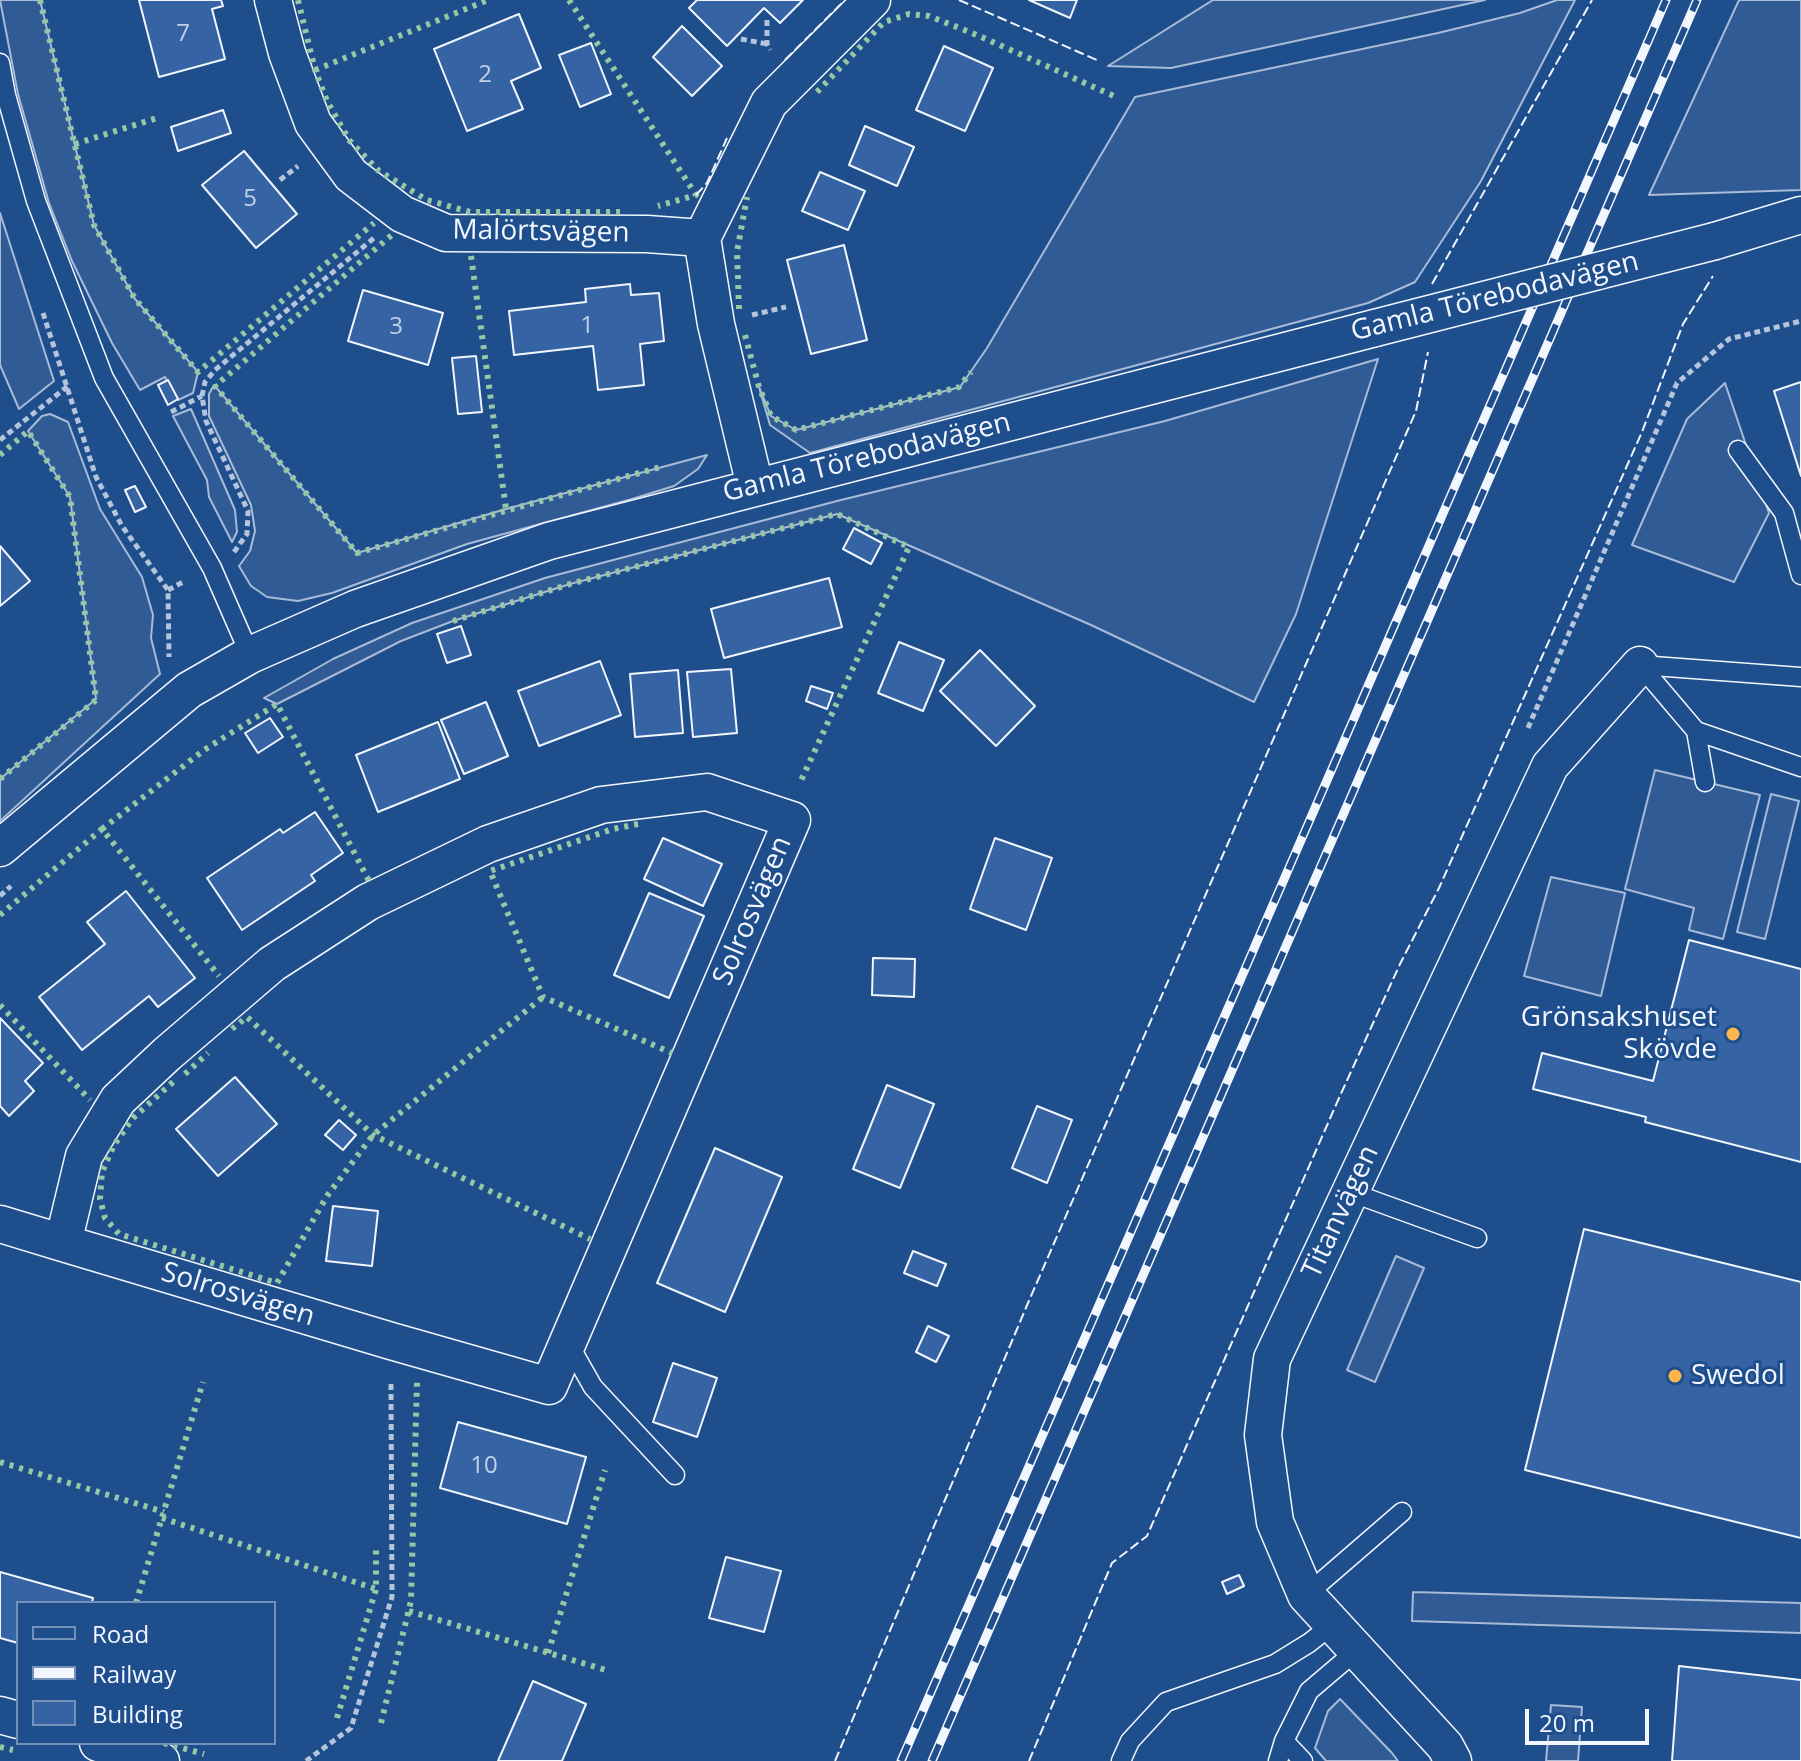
<!DOCTYPE html>
<meta charset="utf-8">
<style>
body{margin:0}
#map{position:relative;width:1801px;height:1761px;overflow:hidden;background:#1f4e8c;font-family:"Open Sans",sans-serif}
canvas{display:block}
.legend{position:absolute;left:16px;top:1601px;width:260px;height:144px;box-sizing:border-box;background:#1f4e8c;border:2px solid #7391ba;margin:0;padding:10px 14px;list-style:none;font-size:24px;color:#f2f6ff}
.legend li{display:flex;align-items:center;gap:16px;height:40px}
.legend b{width:40px;border:2px solid #7391ba}
.scale{position:absolute;left:1525px;top:1709px;width:124px;height:36px;box-sizing:border-box;border:4px solid #f2f6ff;border-top:0;padding-left:10px;font-size:24px;line-height:28px;white-space:nowrap;color:#f2f6ff;-webkit-text-stroke:6px #1f4e8c;paint-order:stroke}
</style>
<div id="map">
<canvas width="1801" height="1761"></canvas>
<ul class="legend">
<li><b style="height:10px;background:#1f4e8c"></b>Road</li>
<li><b style="height:10px;background:#f2f6ff"></b>Railway</li>
<li><b style="height:22px;background:#3563a3"></b>Building</li>
</ul>
<div class="scale">20 m</div>
</div>
<script>
const ctx = document.querySelector('canvas').getContext('2d');
ctx.lineJoin = 'round';
function paint(path, color) {
  ctx.fillStyle = color;
  ctx.fill(path, 'evenodd');
}
function poly(rows) {
  const path = new Path2D();
  for (const r of rows) {
    path.moveTo(r[0], r[1]);
    for (let i = 2; i < r.length; i += 2) path.lineTo(r[i], r[i + 1]);
  }
  return path;
}
function stroke(path, color, width, dash) {
  ctx.strokeStyle = color;
  ctx.lineWidth = width;
  ctx.lineCap = dash ? 'butt' : 'round';
  ctx.setLineDash(dash || []);
  ctx.stroke(path);
}
function drawText(font, color, halo, rows, align = 'center') {
  ctx.font = font + ' "Open Sans",sans-serif';
  ctx.lineWidth = 6;
  ctx.setLineDash([]);
  ctx.textBaseline = 'middle';
  ctx.strokeStyle = halo;
  ctx.fillStyle = color;
  for (const [text, x, y, turn = 0] of rows) {
    ctx.save();
    ctx.translate(x, y);
    ctx.rotate((+turn || 0) * Math.PI / 180);
    ctx.textAlign = isNaN(turn) ? turn : align;
    if (halo) ctx.strokeText(text, 0, 0);
    ctx.fillText(text, 0, 0);
    ctx.restore();
  }
}
const built = poly([
 [0,0,40,0,94,225,135,299,198,372,193,393,178,400,165,377,140,390,112,343,72,261,49,203,18,94,0,0],
 [1213,0,1485,0,1171,68,1108,66,1213,0],
 [1557,0,1575,0,1481,181,1415,282,1368,303,810,453,770,425,759,387,771,416,796,430,960,387,987,348,1135,97,1438,33,1520,13,1557,0],
 [1739,0,1801,0,1801,190,1649,195,1739,0],
 [0,213,54,381,19,409,0,365,0,213],
 [1378,359,1296,614,1254,702,1091,625,837,514,570,584,453,621,401,641,277,704,264,698,333,659,412,623,545,578,837,501,1165,421,1378,359],
 [1725,383,1769,513,1734,582,1632,545,1687,419,1725,383],
 [214,385,357,553,506,509,707,455,698,469,674,486,632,499,467,544,332,593,298,601,267,597,251,586,239,566,250,551,255,531,251,505,209,416,209,394,214,385],
 [191,409,235,510,237,532,232,542,209,497,207,480,173,416,191,409],
 [50,414,68,422,100,509,142,577,153,615,151,638,160,674,0,821,0,779,96,699,70,497,28,431,42,416,50,414],
 [1655,770,1760,795,1723,939,1689,930,1694,908,1625,889,1655,770],
 [1771,794,1799,801,1765,939,1737,932,1771,794],
 [1551,877,1625,893,1601,996,1524,976,1551,877],
 [1396,1256,1424,1268,1375,1382,1347,1370,1396,1256],
 [1413,1592,1801,1603,1801,1633,1412,1621,1413,1592],
 [1340,1699,1392,1753,1398,1761,1326,1761,1315,1748,1328,1711,1340,1699],
 [1551,1705,1582,1707,1578,1761,1546,1761,1551,1705]
]);
paint(built, '#305b95');
stroke(built, '#a8bbd7', 2);
const building = poly([
 [139,0,221,0,223,6,212,9,225,59,159,77,139,0],
 [697,0,803,0,780,23,764,8,727,46,689,8,697,0],
 [1029,0,1077,0,1070,18,1029,0],
 [519,14,541,68,511,81,523,109,467,131,434,49,519,14],
 [682,26,722,66,692,96,653,57,682,26],
 [591,43,611,94,580,107,559,55,591,43],
 [944,46,993,68,965,131,916,110,944,46],
 [223,110,231,133,178,151,171,127,223,110],
 [865,126,914,147,897,186,849,165,865,126],
 [244,151,297,214,256,248,202,185,244,151],
 [820,172,865,191,848,230,802,211,820,172],
 [844,245,867,340,811,354,787,260,844,245],
 [630,284,631,295,659,293,664,341,640,344,644,385,598,390,593,346,514,355,509,311,586,302,585,289,630,284],
 [363,290,443,313,428,365,348,341,363,290],
 [476,356,482,412,458,414,452,358,476,356],
 [168,380,178,399,168,405,158,385,168,380],
 [1801,382,1801,476,1774,391,1801,382],
 [135,486,146,507,135,512,125,490,135,486],
 [854,528,882,543,871,564,843,549,854,528],
 [0,546,30,581,0,606,0,546],
 [829,578,842,627,724,658,711,609,829,578],
 [461,626,471,655,447,663,437,634,461,626],
 [899,642,944,660,923,711,878,693,899,642],
 [980,650,1035,706,996,746,940,691,980,650],
 [600,661,621,715,539,746,518,691,600,661],
 [731,669,737,733,693,737,687,672,731,669],
 [678,670,683,733,635,737,630,674,678,670],
 [811,686,833,693,827,709,806,701,811,686],
 [486,702,508,756,464,774,441,720,486,702],
 [270,718,283,737,258,753,245,733,270,718],
 [438,722,460,779,378,812,356,755,438,722],
 [315,812,343,853,311,875,315,881,242,930,207,878,280,829,283,833,315,812],
 [663,838,722,864,703,906,644,879,663,838],
 [995,838,1052,858,1026,930,970,909,995,838],
 [126,891,195,978,158,1007,149,996,82,1050,39,997,105,944,87,922,126,891],
 [649,893,704,916,669,998,614,975,649,893],
 [1689,940,1801,969,1801,1162,1645,1122,1646,1117,1533,1089,1542,1053,1653,1081,1689,940],
 [873,958,915,959,914,997,872,995,873,958],
 [0,1018,43,1063,25,1081,34,1091,9,1116,0,1106,0,1018],
 [235,1077,277,1124,218,1176,176,1129,235,1077],
 [887,1085,934,1104,900,1188,853,1169,887,1085],
 [1037,1106,1072,1120,1047,1183,1012,1168,1037,1106],
 [339,1120,356,1135,343,1150,325,1135,339,1120],
 [715,1148,782,1177,725,1312,657,1283,715,1148],
 [333,1206,378,1211,372,1266,326,1261,333,1206],
 [1584,1229,1801,1282,1801,1538,1525,1470,1584,1229],
 [913,1251,946,1264,937,1286,904,1273,913,1251],
 [928,1326,949,1336,936,1362,916,1352,928,1326],
 [673,1363,717,1378,697,1437,653,1422,673,1363],
 [458,1422,586,1457,567,1524,440,1488,458,1422],
 [726,1557,781,1571,764,1632,709,1618,726,1557],
 [0,1572,93,1598,92,1603,18,1603,18,1643,0,1638,0,1572],
 [1239,1575,1244,1586,1227,1594,1222,1582,1239,1575],
 [1679,1666,1801,1680,1801,1761,1672,1761,1679,1666],
 [533,1681,586,1704,562,1761,498,1761,533,1681]
]);
paint(building, '#3563a3');
stroke(building, '#f2f6ff', 2);
const lane = poly([
 [0,63,6,95,36,201,104,378,212,568,250,655],
 [1738,450,1784,513,1801,575],
 [1640,665,1696,731,1801,767],
 [1640,665,1801,677],
 [1696,731,1705,782],
 [1350,1192,1477,1238],
 [568,1343,593,1387,675,1475],
 [1306,1595,1402,1512],
 [1284,1741,1303,1761],
 [1121,1761,1130,1741,1166,1702,1275,1664,1309,1643,1332,1625],
 [1278,1761,1284,1741,1309,1691,1356,1651]
]);
const street = poly([
 [273,0,287,53,313,123,351,175,402,214,446,233,647,234,702,238],
 [1715,241,1801,215],
 [755,486,716,324,702,238,769,103,872,0],
 [0,848,189,690,250,655,355,609,549,541,1375,328],
 [0,1224,63,1243,391,1341,549,1386,792,820,707,792,601,805,488,844,368,902,272,964,167,1054,118,1100,84,1156,63,1243],
 [0,1715,18,1720],
 [98,1743,161,1761],
 [1453,1761,1445,1746,1306,1595,1275,1522,1263,1435,1272,1359,1550,766,1640,665]
]);
stroke(lane, '#f2f6ff', 21);
stroke(street, '#f2f6ff', 39);
stroke(poly([
 [767,20,767,44,770,50],
 [741,39,767,44],
 [280,180,298,166],
 [43,313,96,477,122,526,168,590,169,657],
 [752,315,786,307],
 [171,412,202,396],
 [0,440,68,386],
 [234,552,247,534,248,511,206,421,202,396,205,382,215,370,374,238],
 [168,590,185,581],
 [1528,728,1677,383,1729,339,1801,321],
 [0,896,11,886],
 [306,1761,351,1728,392,1597,391,1382]
]), '#b3c4dc', 5, [6, 4]);
stroke(lane, '#1f4e8c', 18);
stroke(street, '#1f4e8c', 36);
const rail = poly([
 [901,1761,1666,0],
 [932,1761,1697,0]
]);
stroke(rail, '#f2f6ff', 9);
stroke(rail, '#1f4e8c', 6, [18]);
const streetBridge = poly([
 [1375,328,1715,241]
]);
stroke(streetBridge, '#f2f6ff', 39, []);
stroke(streetBridge, '#1f4e8c', 36);
stroke(poly([
 [40,0,94,225,135,299,198,372,374,223],
 [298,0,315,70,327,101,349,140,379,171,427,200,470,212,625,212],
 [569,0,696,195,658,206],
 [315,70,488,0],
 [817,92,884,22,909,14,929,16,977,35,1114,96],
 [75,144,157,118],
 [471,256,506,509],
 [739,309,737,252,747,197],
 [745,335,759,387,771,416,796,430,959,387,971,372],
 [221,381,393,234],
 [214,385,357,553,664,466],
 [0,455,28,431,70,497,96,700,0,779],
 [453,621,570,584,837,514,909,547,799,785],
 [638,824,613,829,490,871,543,997,672,1053],
 [102,829,204,750,277,704,369,881],
 [0,915,102,829,219,976],
 [0,1005,90,1100],
 [232,1029,247,1017,373,1135,590,1239],
 [185,1074,208,1053],
 [173,1082,133,1118,114,1145,102,1172,100,1199,105,1218,119,1234,277,1283,327,1196,373,1135,543,997],
 [0,1462,164,1512],
 [162,1518,376,1589,376,1548],
 [136,1603,203,1382],
 [409,1611,609,1671],
 [548,1653,605,1470],
 [337,1718,376,1589],
 [381,1723,411,1601,417,1381],
 [164,1743,204,1754],
 [0,1747,13,1750]
]), '#97c8a6', 6, [4, 6]);
stroke(poly([
 [959,0,1097,60],
 [785,60,845,0],
 [696,195,707,183,727,138],
 [1432,284,1592,0],
 [835,1761,1028,1303,1416,411,1428,352],
 [1029,1761,1112,1563,1147,1536,1339,1098,1400,964,1439,888,1642,432,1683,324,1713,276]
]), '#f2f6ff', 2, [10, 4]);
for (const [x, y, r, color] of [
 [1733,1034,8,"#ffb74d"],
 [1675,1376,8,"#ffb74d"]
]) {
  const dot = new Path2D();
  dot.arc(x, y, r, 0, 2 * Math.PI);
  ctx.fillStyle = color;
  ctx.fill(dot);
  stroke(dot, '#1f4e8c', 3);
}
drawText('24px', '#c3d1e8', null, [
 ["7",183,34],
 ["2",485,75],
 ["5",250,199],
 ["1",587,326],
 ["3",396,327],
 ["10",484,1466]
]);
drawText('28px', '#f2f6ff', '#1f4e8c', [
 ["Malörtsvägen",541,232,1],
 ["Gamla Törebodavägen",1495,297,-14],
 ["Gamla Törebodavägen",867,458,-14],
 ["Solrosvägen",753,911,-67],
 ["Titanvägen",1341,1212,-65],
 ["Solrosvägen",238,1295,17]
]);
drawText('28px', '#f2f6ff', '#1f4e8c', [
 ["Grönsakshuset",1717,1018],
 ["Skövde",1717,1050],
 ["Swedol",1691,1376,"left"]
], 'right');
</script>
